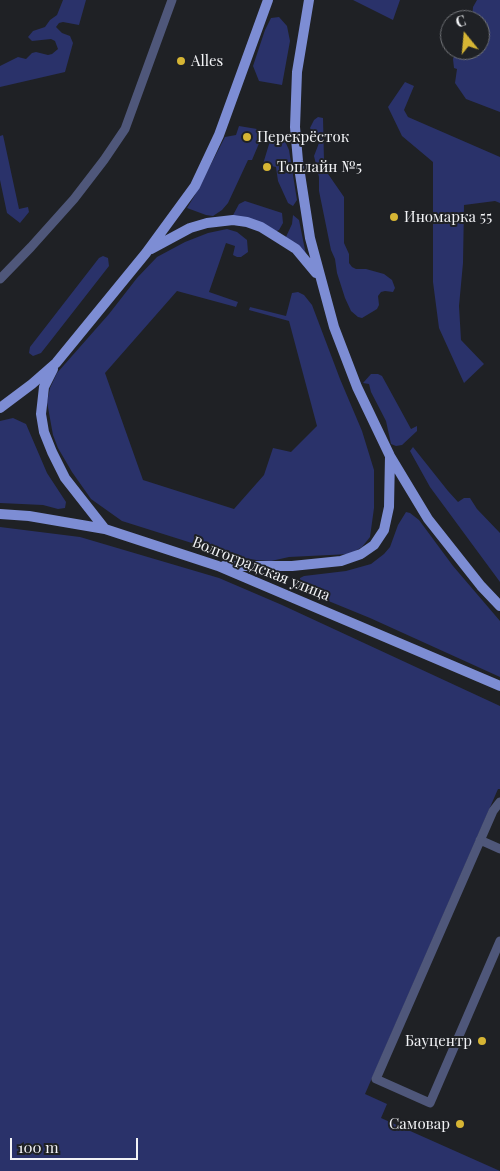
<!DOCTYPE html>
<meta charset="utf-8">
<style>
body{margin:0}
#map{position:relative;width:500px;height:1171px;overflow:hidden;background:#1f2125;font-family:"Playfair Display",serif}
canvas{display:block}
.north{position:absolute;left:440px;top:10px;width:50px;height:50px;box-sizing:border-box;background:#1f2125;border:1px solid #737579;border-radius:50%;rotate:343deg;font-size:14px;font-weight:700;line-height:20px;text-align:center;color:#f2f3f6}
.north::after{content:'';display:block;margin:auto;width:18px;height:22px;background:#d6b534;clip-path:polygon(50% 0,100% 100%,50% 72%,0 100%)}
.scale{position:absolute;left:10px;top:1138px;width:128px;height:22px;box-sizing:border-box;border:2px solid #f2f3f6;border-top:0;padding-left:6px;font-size:15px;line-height:18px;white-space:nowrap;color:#f2f3f6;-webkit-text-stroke:4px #1f2125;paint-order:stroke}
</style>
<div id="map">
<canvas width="500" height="1171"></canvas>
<div class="north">С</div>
<div class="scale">100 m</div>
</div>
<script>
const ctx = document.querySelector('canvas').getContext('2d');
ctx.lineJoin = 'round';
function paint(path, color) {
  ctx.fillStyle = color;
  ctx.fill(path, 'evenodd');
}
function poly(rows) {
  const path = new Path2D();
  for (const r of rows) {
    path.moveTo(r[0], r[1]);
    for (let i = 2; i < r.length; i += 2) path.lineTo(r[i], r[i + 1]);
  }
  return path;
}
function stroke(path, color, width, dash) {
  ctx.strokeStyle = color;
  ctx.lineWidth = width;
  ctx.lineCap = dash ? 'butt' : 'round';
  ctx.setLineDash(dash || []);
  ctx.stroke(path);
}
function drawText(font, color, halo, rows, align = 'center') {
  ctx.font = font + ' "Playfair Display",serif';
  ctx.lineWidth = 4;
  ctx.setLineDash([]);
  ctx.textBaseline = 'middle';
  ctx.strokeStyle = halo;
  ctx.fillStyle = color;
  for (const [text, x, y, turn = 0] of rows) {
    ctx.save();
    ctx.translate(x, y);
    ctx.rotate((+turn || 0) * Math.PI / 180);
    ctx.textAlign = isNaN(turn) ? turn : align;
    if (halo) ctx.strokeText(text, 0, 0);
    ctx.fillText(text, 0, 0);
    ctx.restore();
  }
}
paint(poly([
 [63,0,86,0,79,25,63,22,59,23,56,27,62,33,70,36,73,43,65,72,0,87,0,66,18,57,26,59,32,53,36,52,48,55,52,54,58,49,55,41,51,39,32,41,28,37,33,31,45,27,50,20,57,15],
 [353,0,400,0,393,20],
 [477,0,500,0,500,112,466,99,455,83,457,69,454,68,453,59,456,50,480,50,480,20,472,20,473,7],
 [279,17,287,26,290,41,282,85,259,81,253,66,265,30,271,18],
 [405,82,414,86,404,110,408,117,500,157,500,203,495,201,464,205,463,263,459,306,461,340,484,364,464,383,439,328,433,282,433,162,402,136,388,107],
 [318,117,323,118,324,161,326,171,344,197,344,243,349,254,349,263,352,267,356,269,366,269,384,274,392,280,395,288,393,292,385,291,381,292,378,296,379,305,377,309,362,318,358,317,351,311,345,298,337,273,335,259,331,250,319,191,319,177,314,156,319,143,310,128,314,120],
 [239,126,257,129,260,141,252,160,248,160,228,203,222,210,213,216,206,215,187,208,195,195,225,137,236,135],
 [3,135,19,209,28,207,29,212,20,223,7,213,0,180,0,136],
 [277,135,281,136,284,139,289,150,297,200,293,206,288,203,278,181,276,167,263,164,270,141],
 [245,201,282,213,283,223,279,230,275,232,232,217,239,204],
 [293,215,299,220,306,255,285,239,292,224],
 [227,229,237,232,247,240,248,252,241,257,237,257,233,255,235,246,226,243,209,292,238,302,236,307,177,291,105,373,143,480,234,509,264,475,273,448,291,452,317,426,289,321,249,310,250,307,286,316,292,293,298,292,304,295,312,305,340,379,362,431,374,470,374,508,370,537,362,547,350,554,289,557,271,561,256,560,233,556,122,521,91,499,72,472,58,448,53,435,47,402,50,388,57,373,109,314,137,278,157,257,185,242,208,233],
 [103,256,108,258,109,266,52,339,41,353,33,356,29,353,30,347,99,258],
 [371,374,378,374,382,376,411,429,417,426,417,431,402,445,396,446,391,444,386,421,371,392,369,384,363,383],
 [13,418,26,424,47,473,66,502,65,508,58,509,43,505,0,503,0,421],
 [413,447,448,491,458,502,464,498,470,498,477,509,500,533,500,582,430,487,410,451],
 [406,512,410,513,419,520,453,566,500,621,500,677,370,618,304,591,300,582,300,578,304,576,346,571,371,564,384,554,390,547,398,525],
 [0,527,80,537,219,578,282,605,500,706,500,789,498,789,365,1094,387,1104,381,1118,500,1171,0,1171]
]), '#2a326a');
stroke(poly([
 [0,279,31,247,74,199,104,160,125,129,172,0],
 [500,802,493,811,376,1079,430,1103,500,941],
 [480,840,500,849]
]), '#4f577a', 9);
stroke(poly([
 [309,0,297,72,295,127,298,161,310,238,334,327,357,387,390,456,428,519,481,586,500,606],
 [151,249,190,228,207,223,233,220,247,222,261,227,277,237,296,249,316,273],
 [53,369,44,387,41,414,44,432,52,452,65,478,105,529],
 [0,408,32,384,56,363,146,253,195,186,219,135,268,0],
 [0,514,29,516,105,529,218,566,500,686],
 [224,566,292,566,341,561,361,554,374,545,384,530,389,507,390,456]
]), '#7d8dd4', 10);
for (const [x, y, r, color] of [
 [181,61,5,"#d6b534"],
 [247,137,5,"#d6b534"],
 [267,167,5,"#d6b534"],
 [394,217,5,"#d6b534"],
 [482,1041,5,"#d6b534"],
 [460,1124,5,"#d6b534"]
]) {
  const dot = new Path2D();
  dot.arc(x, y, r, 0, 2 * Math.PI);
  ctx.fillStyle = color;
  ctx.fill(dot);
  stroke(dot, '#1f2125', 2);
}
drawText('15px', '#f2f3f6', '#1f2125', [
 ["Alles",191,61],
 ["Перекрёсток",257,137],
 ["Топлайн №5",277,167],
 ["Иномарка 55",404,217],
 ["Бауцентр",472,1041,"right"],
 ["Самовар",450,1124,"right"]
], 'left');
drawText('15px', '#f2f3f6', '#1f2125', [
 ["Волгоградская улица",261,569,22]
]);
</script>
